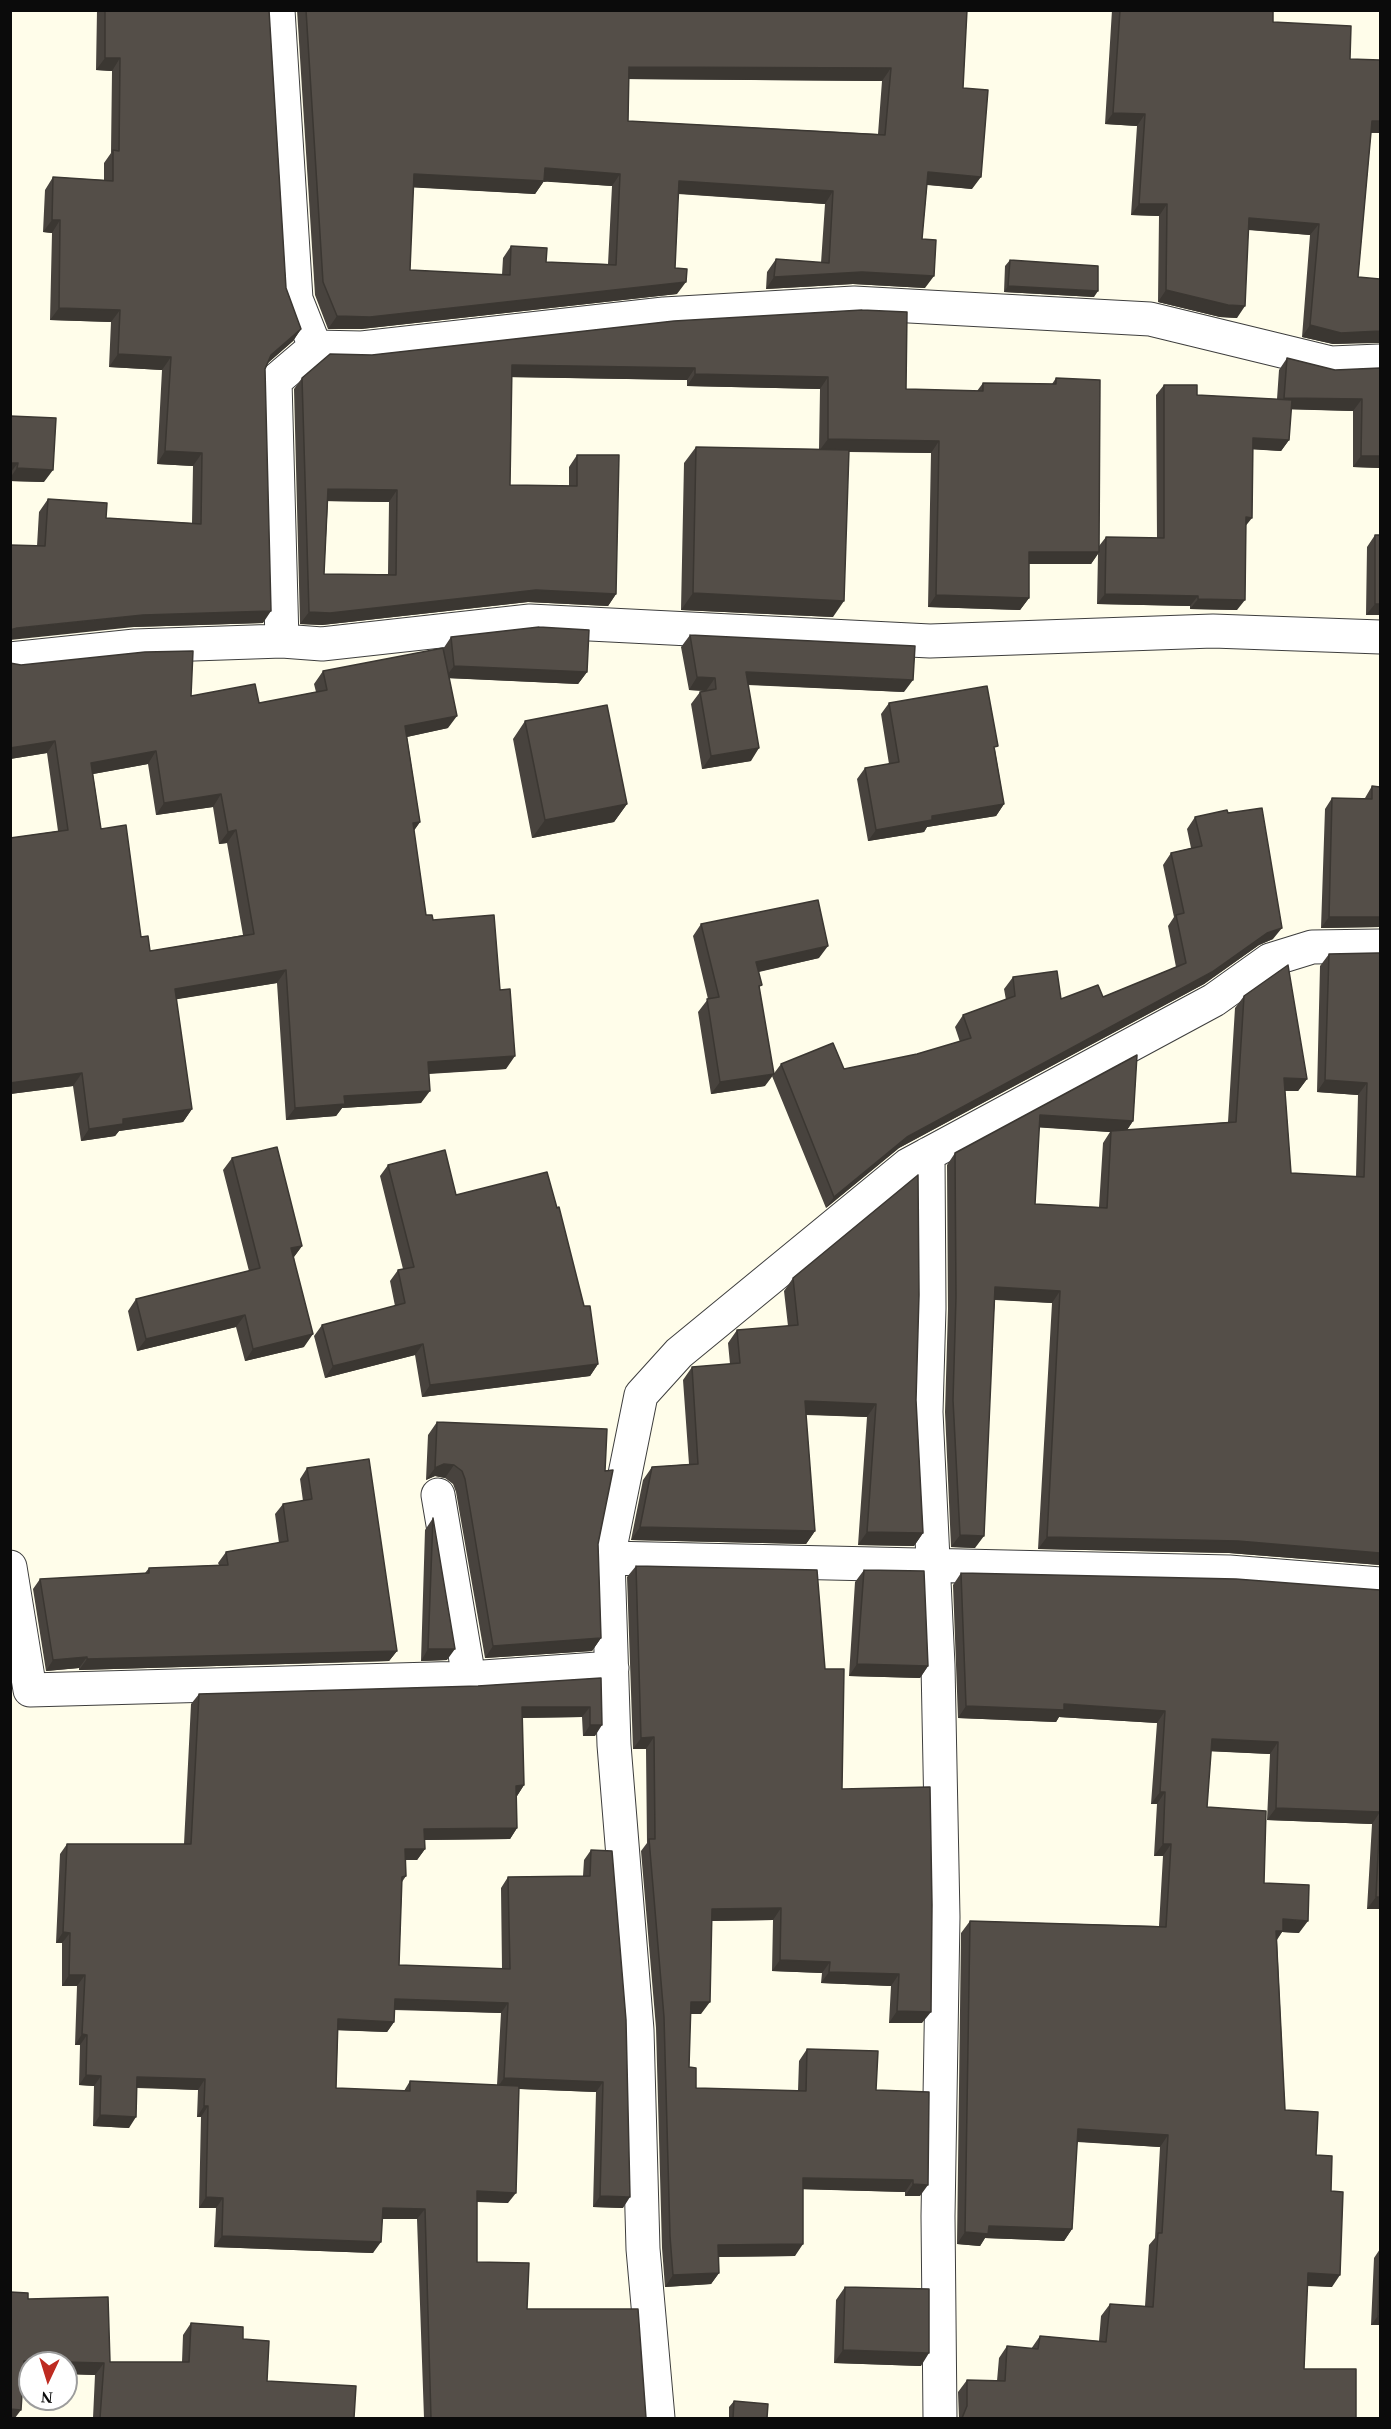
<!DOCTYPE html>
<style>
body{margin:0}
#map{position:relative;width:1391px;height:2429px;overflow:hidden;background:#fffdea;font-family:"Times New Roman",serif}
canvas{display:block}
.frame{position:absolute;inset:0;border:12px solid #0b0b0b;pointer-events:none}
.north{position:absolute;left:18px;top:2351px;width:60px;height:60px;box-sizing:border-box;background:#fff;border:2px solid #9d9d9d;border-radius:50%;rotate:184deg;font-size:16px;font-weight:700;line-height:24px;text-align:center;color:#0b0b0b}
.north::after{content:'';display:block;margin:auto;width:21px;height:27px;background:#be2b21;clip-path:polygon(50% 0,100% 100%,50% 72%,0 100%)}
</style>
<div id="map">
<canvas width="1391" height="2429"></canvas>
<div class="frame"></div>
<div class="north">N</div>
</div>
<script>
const ctx = document.querySelector('canvas').getContext('2d');
ctx.lineJoin = 'round';
function poly(rows) {
  const path = new Path2D();
  for (const r of rows) {
    path.moveTo(r[0], r[1]);
    for (let i = 2; i < r.length; i += 2) path.lineTo(r[i], r[i + 1]);
  }
  return path;
}
function stroke(path, color, width, dash) {
  ctx.strokeStyle = color;
  ctx.lineWidth = width;
  ctx.lineCap = dash ? 'butt' : 'round';
  ctx.setLineDash(dash || []);
  ctx.stroke(path);
}
function paint(path, color) {
  ctx.fillStyle = color;
  ctx.fill(path, 'evenodd');
}
const minor = poly([
 [278,10,296,299,315,347,362,348,664,314,854,303,1150,319,1331,363,1380,361],
 [282,641,275,381,315,347],
 [10,659,135,646,282,641,322,644,530,621,930,641,1213,631,1380,637],
 [928,1154,929,1308,926,1412,938,1665,943,1917,938,2216,940,2418],
 [438,1495,469,1678],
 [608,1558,1229,1572,1380,1584],
 [10,1567,30,1690,469,1678,612,1668],
 [658,2418,643,2249,637,2030,614,1745,608,1558,641,1395,679,1353,908,1165,1214,1000,1270,960,1312,947,1380,946]
]);
stroke(minor, '#3e3e3e', 35);
stroke(minor, '#fff', 33);
paint(poly([
 [97,10,269,10,286,288,301,329,293,341,268,363,265,369,263,623,134,627,37,546,39,512,48,499,106,518,192,523,193,466,157,464,162,370,109,367,111,322,50,320,52,233,43,232,45,190,53,177,104,180,104,163,111,153,112,71,96,70],
 [297,10,967,10,963,88,972,189,927,185,922,239,925,288,853,284,766,289,767,272,776,259,821,263,825,204,678,194,675,268,677,294,361,329,328,329,315,295],
 [629,79,882,81,878,134,628,121],
 [544,181,612,186,608,264,546,262,511,246,503,258,502,275,410,270,413,187,535,194],
 [1112,10,1273,10,1273,22,1350,59,1380,133,1371,133,1358,277,1379,342,1333,344,1302,337,1310,235,1248,230,1237,318,1220,317,1158,302,1159,216,1131,215,1137,126,1105,124],
 [1010,260,1094,297,1004,292,1005,266],
 [674,321,906,389,977,391,983,383,1052,384,1056,378,1099,546,1106,537,1157,538,1156,395,1164,385,1197,395,1277,399,1279,370,1287,358,1335,370,1380,368,1380,468,1353,467,1353,411,1291,409,1289,440,1281,451,1253,449,1246,525,1237,610,1190,609,1190,606,1097,604,1098,554,1091,564,1029,564,1029,598,1020,610,928,607,931,453,849,452,833,617,681,610,684,463,696,447,819,449,820,389,687,386,687,380,512,377,510,485,569,486,569,467,577,455,616,594,608,606,528,602,322,625,300,624,294,389,302,378,372,355],
 [328,501,389,502,388,574,324,574],
 [10,416,44,482,10,481],
 [1375,535,1380,615,1366,615,1367,547],
 [690,635,904,692,748,685,751,761,702,769,691,704,700,692,706,691,689,690,681,647],
 [451,637,587,672,578,684,449,678,448,728,407,737,420,822,414,830,426,915,433,920,500,990,506,1069,429,1074,421,1103,342,1108,336,1116,286,1120,277,983,176,999,192,1109,183,1122,119,1131,115,1136,81,1141,73,1086,10,1094,10,838,58,831,47,753,10,759,10,663,191,696,259,703,316,692,314,684,323,671,443,649],
 [148,764,156,815,213,807,219,844,227,843,243,935,150,951,141,937,101,829,93,774],
 [889,703,995,750,1004,804,996,816,927,827,924,832,868,841,857,779,865,768,889,764,881,714],
 [525,721,627,804,614,822,532,838,513,739],
 [1372,786,1380,787,1380,927,1321,928,1325,809,1332,798,1365,798],
 [1195,817,1273,939,1259,945,1204,984,899,1148,826,1208,772,1076,781,1064,844,1069,917,1054,960,1042,955,1027,963,1015,1006,1000,1004,989,1013,977,1061,999,1103,997,1176,967,1168,926,1174,917,1163,865,1171,853,1191,848,1187,829],
 [701,924,819,958,759,972,765,1086,711,1094,698,1012,708,999,693,936],
 [1380,953,1380,1565,1229,1553,1038,1549,1052,1303,995,1300,975,1548,951,1547,945,1412,948,1309,947,1165,955,1153,1137,1055,1133,1121,1127,1130,1228,1122,1235,1008,1244,996,1307,1079,1298,1091,1285,1091,1291,1173,1356,1177,1358,1095,1317,1092,1320,966,1329,954],
 [1039,1127,1110,1132,1103,1143,1099,1207,1035,1204],
 [232,1158,302,1246,294,1257,304,1347,245,1361,236,1327,137,1351,128,1311,136,1299,249,1271,223,1170],
 [388,1165,456,1195,598,1364,590,1376,422,1397,415,1355,325,1378,314,1336,322,1325,395,1306,390,1281,398,1270,403,1269,380,1176],
 [793,1278,916,1400,923,1533,914,1546,858,1545,867,1417,806,1415,815,1531,806,1544,631,1540,643,1480,652,1467,689,1464,683,1380,692,1367,730,1364,728,1343,737,1330,788,1326,784,1291],
 [437,1422,598,1544,601,1638,592,1651,485,1658,456,1492,453,1484,445,1478,435,1476,426,1480,428,1435],
 [307,1468,397,1651,389,1661,79,1670,79,1668,46,1671,33,1589,40,1579,145,1573,149,1568,219,1565,218,1563,226,1552,279,1543,275,1514,283,1504,303,1501,300,1479],
 [433,1518,447,1660,421,1661,425,1530],
 [636,1566,825,1669,842,1789,922,2023,889,2023,891,1986,821,1983,822,1973,772,1971,773,1920,712,1921,701,2014,690,2014,689,2067,696,2088,798,2091,799,2061,807,2049,876,2090,920,2196,905,2196,905,2192,803,2189,795,2256,718,2257,719,2273,711,2284,665,2287,662,2248,656,2028,641,1851,647,1843,646,1749,633,1749,627,1577],
 [864,1570,928,1666,920,1678,849,1676,855,1582],
 [961,1573,1380,1590,1380,1909,1367,1909,1372,1824,1267,1820,1270,1754,1211,1751,1207,1807,1299,1933,1282,1932,1277,1940,1285,2110,1316,2155,1331,2191,1332,2287,1307,2286,1304,2369,1356,2418,959,2418,958,2392,967,2380,997,2381,999,2358,1007,2346,1031,2349,1040,2336,1099,2341,1101,2316,1110,2304,1145,2306,1149,2245,1155,2238,1160,2147,1077,2142,1072,2229,1064,2241,985,2238,980,2246,957,2244,961,1933,970,1921,1159,1926,1163,1856,1154,1856,1157,1804,1151,1804,1157,1723,1059,1717,1056,1722,958,1718,953,1585],
 [601,1678,595,1736,583,1736,582,1717,522,1718,524,1785,517,1796,517,1828,510,1839,424,1840,425,1849,417,1860,405,1860,406,1876,402,1882,399,1965,502,1969,501,1888,508,1877,583,1876,584,1860,591,1850,623,2208,593,2207,596,2092,519,2089,508,2203,477,2202,477,2262,527,2309,646,2418,424,2418,417,2219,382,2219,373,2253,214,2247,216,2208,199,2208,201,2117,197,2117,198,2090,137,2088,129,2128,93,2126,94,2086,79,2085,80,2045,75,2045,77,1986,62,1986,62,1943,56,1943,60,1854,67,1844,184,1844,191,1704,199,1694,478,1686],
 [394,2010,501,2013,497,2085,410,2081,404,2091,336,2088,338,2030,387,2032,394,2022],
 [1380,2249,1380,2325,1371,2325,1374,2258],
 [845,2287,921,2366,834,2363,836,2300],
 [28,2299,110,2362,182,2362,183,2335,191,2323,243,2339,267,2381,354,2418,93,2418,95,2375,66,2374,66,2363,30,2363,30,2373,23,2373],
 [734,2401,767,2418,729,2418,729,2407]
]), '#48433e');
paint(poly([
 [105,58,120,58,112,71,96,70],
 [629,67,891,68,882,81,620,79],
 [1113,113,1145,114,1137,126,1105,124],
 [1372,121,1380,121,1380,133,1364,132],
 [545,168,620,174,612,186,536,181],
 [928,172,981,177,972,189,920,184],
 [414,174,544,181,535,194,405,187],
 [679,181,833,191,825,204,670,193],
 [1139,204,1167,204,1159,216,1131,215],
 [1249,218,1319,224,1310,235,1241,229],
 [52,220,60,220,52,233,43,232],
 [862,272,934,276,925,288,853,284,766,289,774,277],
 [686,282,677,294,361,329,328,329,337,316],
 [1008,286,1098,291,1094,297,1004,292],
 [1166,290,1245,306,1237,318,1220,317,1158,302],
 [59,308,120,310,111,322,50,320],
 [1310,325,1380,331,1380,343,1333,344,1302,337],
 [301,329,293,341,263,367,271,355],
 [118,354,171,357,162,370,109,367],
 [512,365,695,368,687,380,504,377],
 [695,374,828,377,820,389,687,386],
 [1284,398,1362,399,1353,411,1276,409],
 [1253,438,1289,440,1281,451,1246,449],
 [828,439,939,441,931,453,819,451],
 [165,451,202,453,193,466,157,464],
 [1361,456,1380,456,1380,468,1353,467],
 [10,463,18,463,10,473],
 [17,468,53,470,44,482,10,481,10,478],
 [328,489,397,490,389,502,320,501],
 [1246,517,1252,518,1244,528],
 [1029,552,1099,552,1091,564,1021,564],
 [536,590,616,594,608,606,528,602,322,625,300,624,309,612],
 [693,593,844,601,833,617,681,610],
 [1105,594,1198,596,1190,606,1097,604],
 [936,595,1029,598,1020,610,928,607],
 [1198,599,1245,600,1237,610,1190,609],
 [1375,604,1380,604,1380,615,1366,615],
 [271,611,263,623,134,627,10,640,10,630,17,628,143,615],
 [454,666,587,672,578,684,445,678],
 [746,672,913,680,904,692,737,684],
 [697,677,715,678,706,691,689,690],
 [457,716,448,728,397,739,405,726],
 [55,741,47,753,10,759,10,748],
 [759,748,751,761,702,769,711,756],
 [156,751,148,764,82,776,91,763],
 [221,794,213,807,156,815,164,803],
 [627,804,614,822,532,838,545,820],
 [1004,804,996,816,927,827,924,832,868,841,876,830,932,816],
 [420,822,411,835,413,823],
 [236,830,227,843,219,844,228,832],
 [1329,917,1380,917,1380,927,1321,928],
 [1282,928,1273,939,1259,945,1204,984,899,1148,826,1208,834,1197,907,1137,1267,933],
 [828,946,819,958,748,974,756,962],
 [286,970,277,983,166,1001,175,989],
 [515,1056,506,1069,419,1074,428,1062],
 [82,1073,73,1086,10,1094,10,1083],
 [774,1074,765,1086,711,1094,720,1082],
 [1284,1078,1307,1079,1298,1091,1275,1090],
 [1325,1080,1367,1083,1358,1095,1317,1092],
 [430,1091,421,1103,342,1108,336,1116,286,1120,295,1108,344,1096],
 [192,1109,183,1122,119,1131,115,1136,81,1141,89,1129,123,1119],
 [1040,1115,1133,1121,1125,1133,1032,1127],
 [302,1246,293,1258,291,1248],
 [995,1287,1060,1291,1052,1303,987,1299],
 [245,1315,236,1327,137,1351,146,1339],
 [313,1334,304,1347,245,1361,253,1349],
 [423,1344,415,1355,325,1378,333,1366],
 [598,1364,590,1376,422,1397,430,1385],
 [805,1401,876,1404,867,1417,796,1414],
 [444,1464,454,1465,445,1478,435,1476,426,1480,435,1468],
 [640,1527,815,1531,806,1544,631,1540],
 [867,1532,923,1533,914,1546,858,1545],
 [960,1535,984,1536,975,1548,951,1547],
 [1047,1537,1238,1541,1380,1553,1380,1565,1229,1553,1038,1549],
 [601,1638,592,1651,485,1658,493,1646],
 [428,1649,455,1649,447,1660,421,1661],
 [397,1651,389,1661,79,1670,87,1659],
 [87,1657,79,1668,46,1671,53,1660],
 [857,1664,928,1666,920,1678,849,1676],
 [1064,1704,1165,1711,1157,1723,1059,1717,1056,1722,958,1718,966,1706],
 [522,1707,590,1707,582,1717,514,1718],
 [590,1725,602,1725,595,1736,583,1736],
 [654,1737,646,1749,633,1749,641,1738],
 [1212,1739,1278,1742,1270,1754,1204,1751],
 [524,1785,517,1796,516,1786],
 [1160,1792,1165,1792,1157,1804,1151,1804],
 [1276,1808,1380,1812,1372,1824,1267,1820],
 [517,1828,510,1839,417,1840,424,1829],
 [1163,1844,1171,1844,1163,1856,1154,1856],
 [405,1849,425,1849,417,1860,398,1860],
 [1376,1897,1380,1897,1380,1909,1367,1909],
 [781,1908,773,1920,704,1921,712,1909],
 [1283,1919,1308,1921,1299,1933,1282,1932,1274,1943,1268,1943],
 [63,1932,70,1933,62,1943,56,1943],
 [780,1960,830,1962,822,1973,772,1971],
 [829,1972,899,1974,891,1986,821,1983],
 [69,1975,85,1975,77,1986,62,1986],
 [395,1999,508,2003,501,2013,387,2009],
 [691,2002,710,2002,701,2014,683,2014],
 [897,2011,931,2012,922,2023,889,2023],
 [338,2019,394,2022,387,2032,331,2030],
 [82,2034,87,2035,80,2045,75,2045],
 [86,2075,101,2076,94,2086,79,2085],
 [137,2077,205,2079,198,2090,130,2087],
 [504,2078,603,2082,596,2092,497,2088],
 [204,2106,208,2106,201,2117,197,2117],
 [100,2115,136,2117,129,2128,93,2126],
 [1078,2129,1168,2135,1160,2147,1069,2141],
 [803,2178,913,2180,905,2192,794,2189],
 [913,2184,928,2185,920,2196,905,2196],
 [477,2191,516,2193,508,2203,469,2201],
 [600,2196,630,2197,623,2208,593,2207],
 [206,2197,223,2198,216,2208,199,2208],
 [383,2208,425,2209,417,2219,376,2219],
 [989,2226,1072,2229,1064,2241,985,2238,980,2246,957,2244,965,2232],
 [222,2236,381,2242,373,2253,214,2247],
 [803,2244,795,2256,710,2257,718,2245],
 [719,2273,711,2284,665,2287,673,2275],
 [1308,2273,1340,2275,1332,2287,1299,2285],
 [1378,2316,1380,2316,1380,2325,1371,2325],
 [843,2350,929,2353,921,2366,834,2363],
 [24,2361,104,2363,95,2375,66,2374,66,2363,30,2363,30,2373,16,2373],
 [10,2409,21,2410,15,2418,10,2418]
]), '#3b3732');
const building = poly([
 [105,10,269,10,286,288,301,329,271,355,265,369,271,611,143,615,17,628,10,630,10,545,45,546,48,499,107,503,106,518,201,524,202,453,165,451,171,357,118,354,120,310,59,308,60,220,52,220,53,177,113,181,113,150,119,151,120,58,105,58,105,10],
 [306,10,967,10,963,88,988,90,981,177,928,172,922,239,936,240,934,276,862,272,774,277,776,259,829,263,833,191,679,181,675,268,687,269,686,282,370,317,337,316,323,282,306,10],
 [629,67,891,68,885,135,628,121,629,67],
 [545,168,620,174,616,265,546,262,547,248,511,246,510,275,410,270,414,174,544,181,545,168],
 [1120,10,1273,10,1273,22,1351,26,1350,59,1380,60,1380,121,1372,121,1358,277,1380,279,1380,331,1341,333,1310,325,1319,224,1249,218,1245,306,1228,305,1166,290,1167,204,1139,204,1145,114,1113,113,1120,10],
 [1010,260,1098,266,1098,291,1008,286,1010,260],
 [862,310,907,312,906,389,983,391,983,383,1056,384,1056,378,1100,380,1099,552,1029,552,1029,598,936,595,939,441,828,439,828,377,695,374,695,368,512,365,510,485,577,486,577,455,619,455,616,594,536,590,330,613,309,612,302,378,330,354,372,355,674,321,862,310],
 [328,489,397,490,396,575,324,574,328,489],
 [1287,358,1335,370,1380,368,1380,456,1361,456,1362,399,1284,398,1287,358],
 [1164,385,1197,385,1197,395,1292,400,1289,440,1253,438,1252,518,1246,517,1245,600,1198,599,1198,596,1105,594,1106,537,1164,538,1164,385],
 [10,416,56,418,53,470,17,468,18,463,10,463,10,416],
 [696,447,849,450,844,601,693,593,696,447],
 [1375,535,1380,535,1380,604,1375,604,1375,535],
 [539,627,589,630,587,672,454,666,451,637,539,627],
 [690,635,915,646,913,680,746,672,759,748,711,756,700,692,716,689,715,678,697,677,690,635],
 [443,648,457,716,405,726,420,822,413,823,426,915,432,915,433,920,494,915,500,990,510,989,515,1056,428,1062,430,1091,344,1096,345,1104,295,1108,286,970,175,989,192,1109,123,1119,123,1124,89,1129,82,1073,10,1083,10,838,68,830,55,741,10,748,10,663,21,665,145,652,193,651,191,696,255,684,259,703,327,690,323,671,443,648],
 [156,751,164,803,221,794,228,832,236,830,254,934,150,951,148,936,141,937,126,825,101,829,91,763,156,751],
 [987,686,998,746,994,747,1004,804,932,816,932,820,876,830,865,768,899,762,889,703,987,686],
 [607,705,627,804,545,820,525,721,607,705],
 [1372,786,1380,787,1380,917,1329,917,1332,798,1372,799,1372,786],
 [1262,808,1282,928,1267,933,1212,972,907,1137,834,1197,781,1064,833,1043,844,1069,917,1054,971,1038,963,1015,1015,996,1013,977,1057,971,1061,999,1098,985,1103,997,1186,963,1176,915,1184,913,1171,853,1202,846,1195,817,1227,810,1228,813,1262,808],
 [818,900,828,946,756,962,762,985,759,986,774,1074,720,1082,707,999,719,997,701,924,818,900],
 [1377,953,1380,953,1380,1553,1238,1541,1047,1537,1060,1291,995,1287,984,1536,960,1535,953,1400,956,1297,955,1153,1137,1055,1133,1121,1040,1115,1035,1204,1107,1208,1111,1131,1236,1122,1244,996,1288,965,1307,1079,1284,1078,1291,1173,1364,1177,1367,1083,1325,1080,1329,954,1377,953],
 [277,1147,302,1246,291,1248,313,1334,253,1349,245,1315,146,1339,136,1299,260,1268,232,1158,277,1147],
 [445,1150,456,1195,547,1172,557,1208,559,1207,584,1306,590,1306,598,1364,430,1385,423,1344,333,1366,322,1325,405,1303,398,1270,414,1267,388,1165,445,1150],
 [918,1175,919,1295,916,1400,923,1533,867,1532,876,1404,805,1401,815,1531,640,1527,652,1467,698,1464,692,1367,740,1363,737,1330,798,1325,793,1278,918,1175],
 [437,1422,607,1429,605,1471,613,1470,598,1544,601,1638,493,1646,465,1479,462,1471,454,1465,444,1464,435,1468,437,1422],
 [369,1459,397,1651,87,1659,87,1657,53,1660,40,1579,149,1573,149,1568,228,1565,226,1552,288,1541,283,1504,312,1499,307,1468,369,1459],
 [433,1518,455,1649,428,1649,433,1518],
 [636,1566,817,1570,825,1669,844,1669,842,1789,930,1787,932,1905,931,2012,897,2011,899,1974,829,1972,830,1962,780,1960,781,1908,712,1909,710,2002,691,2002,689,2067,696,2068,696,2088,806,2091,807,2049,878,2051,876,2090,929,2092,928,2185,913,2184,913,2180,803,2178,803,2244,718,2245,719,2273,673,2275,670,2236,664,2017,649,1839,655,1839,654,1737,641,1738,636,1566],
 [864,1570,924,1571,928,1666,857,1664,864,1570],
 [961,1573,1236,1579,1380,1590,1380,1897,1376,1897,1380,1812,1276,1808,1278,1742,1212,1739,1207,1807,1266,1811,1264,1883,1309,1885,1308,1921,1283,1919,1283,1931,1276,1931,1285,2110,1318,2112,1316,2155,1332,2156,1331,2191,1343,2192,1340,2275,1308,2273,1304,2369,1356,2369,1356,2418,962,2418,967,2406,967,2380,1005,2381,1007,2346,1038,2349,1040,2336,1106,2342,1110,2304,1153,2307,1158,2233,1162,2233,1168,2135,1078,2129,1072,2229,989,2226,988,2234,965,2232,970,1921,1166,1927,1171,1844,1163,1844,1165,1792,1160,1792,1165,1711,1064,1704,1064,1710,966,1706,961,1573],
 [601,1678,602,1725,590,1725,590,1707,522,1707,524,1785,516,1786,517,1828,424,1829,425,1849,405,1849,406,1876,402,1877,399,1965,510,1969,508,1877,590,1876,591,1850,612,1851,626,2020,630,2197,600,2196,603,2082,504,2078,508,2003,395,1999,394,2022,338,2019,336,2088,410,2091,410,2081,519,2086,516,2193,477,2191,477,2262,529,2263,527,2309,638,2309,646,2418,431,2418,425,2209,383,2208,381,2242,222,2236,223,2198,206,2197,208,2106,204,2106,205,2079,137,2077,136,2117,100,2115,101,2076,86,2075,87,2035,82,2034,85,1975,69,1975,70,1933,63,1932,67,1844,191,1844,199,1694,478,1686,601,1678],
 [1380,2256,1380,2316,1378,2316,1380,2256],
 [845,2287,929,2289,929,2353,843,2350,845,2287],
 [10,2292,28,2293,28,2299,108,2297,110,2362,189,2362,191,2323,243,2327,243,2339,269,2341,267,2381,356,2386,354,2418,100,2418,104,2363,24,2361,21,2410,10,2409,10,2292],
 [734,2401,768,2404,767,2418,733,2418,734,2401]
]);
paint(building, '#544e48');
stroke(building, '#3b3732', 1.5);
</script>
